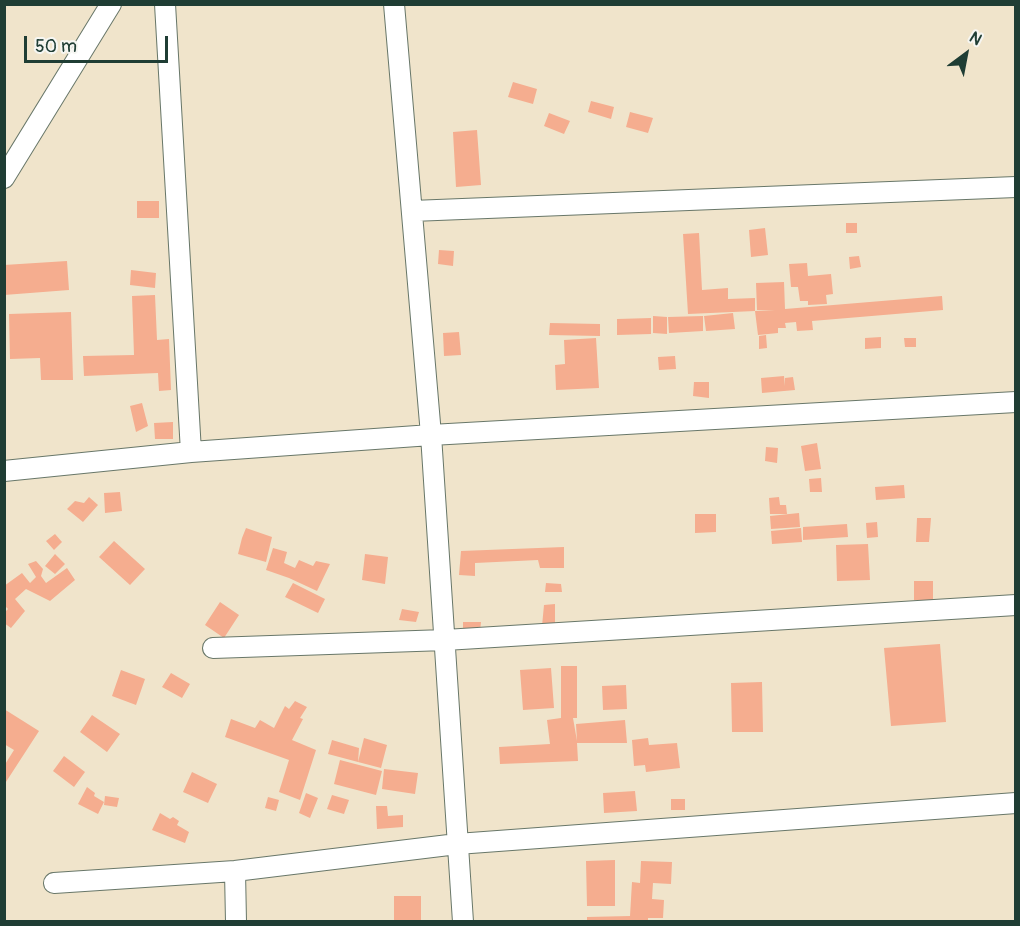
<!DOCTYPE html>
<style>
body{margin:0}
#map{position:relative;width:1020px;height:926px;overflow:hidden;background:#f0e4cb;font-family:Pangolin,sans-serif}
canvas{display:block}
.frame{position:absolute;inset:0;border:6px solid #1f3d34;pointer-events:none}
.north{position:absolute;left:936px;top:24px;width:60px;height:60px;-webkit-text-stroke:4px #f6f6f2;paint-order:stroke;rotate:32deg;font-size:16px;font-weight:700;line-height:24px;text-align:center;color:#1f3d34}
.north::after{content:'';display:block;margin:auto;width:21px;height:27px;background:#1f3d34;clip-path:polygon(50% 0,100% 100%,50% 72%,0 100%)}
.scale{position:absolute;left:24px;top:36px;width:144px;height:27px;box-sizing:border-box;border:3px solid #1f3d34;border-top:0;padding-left:8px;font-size:18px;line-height:21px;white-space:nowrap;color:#1f3d34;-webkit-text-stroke:4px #f6f6f2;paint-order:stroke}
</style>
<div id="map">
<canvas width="1020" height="926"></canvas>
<div class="frame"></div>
<div class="north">N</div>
<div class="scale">50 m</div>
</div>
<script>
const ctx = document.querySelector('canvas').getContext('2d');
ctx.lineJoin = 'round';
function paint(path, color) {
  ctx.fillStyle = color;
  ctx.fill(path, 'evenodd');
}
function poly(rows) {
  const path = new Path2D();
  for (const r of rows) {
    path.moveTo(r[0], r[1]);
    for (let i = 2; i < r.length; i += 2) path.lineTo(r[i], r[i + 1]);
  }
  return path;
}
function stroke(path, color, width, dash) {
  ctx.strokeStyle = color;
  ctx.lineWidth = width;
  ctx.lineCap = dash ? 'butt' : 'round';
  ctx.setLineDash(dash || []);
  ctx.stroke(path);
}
paint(poly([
 [513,82,537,89,533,104,508,97],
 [591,101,614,107,611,119,588,112],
 [630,112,653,118,648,133,626,127],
 [549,113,570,121,564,134,544,126],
 [477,130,481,185,456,187,453,132],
 [137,201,159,201,159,218,137,218],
 [846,223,857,223,857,233,846,233],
 [765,228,768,255,751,257,749,230],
 [699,233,702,290,728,288,728,299,755,298,755,311,688,314,683,234],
 [439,250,454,251,453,266,438,264],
 [859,256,861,267,850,269,849,257],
 [67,261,69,290,4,295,4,265],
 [807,263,808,276,831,274,833,294,826,295,827,304,808,305,808,301,800,301,798,287,791,287,789,264],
 [131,270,156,273,155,288,130,285],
 [784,282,785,309,942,296,943,310,812,321,813,330,797,331,796,322,785,323,786,328,778,328,778,333,758,335,755,311,775,310,757,310,756,283],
 [155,295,157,340,169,339,171,390,159,391,158,373,84,376,83,356,134,355,132,296],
 [71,312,73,380,41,380,40,358,10,359,9,314],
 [733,313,735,329,706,331,704,316],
 [653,316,667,317,667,334,653,333],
 [703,316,703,331,669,333,668,317],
 [651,318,651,334,617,335,617,319],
 [550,323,600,324,600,336,549,335],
 [459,332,461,355,444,356,443,333],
 [766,335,767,348,759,349,759,336],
 [881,337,881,348,865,349,865,338],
 [596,338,599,388,556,390,555,365,565,364,564,340],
 [904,338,916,338,916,347,905,347],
 [675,356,676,369,659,370,658,357],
 [784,376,785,386,785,378,793,377,795,390,762,393,761,378],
 [694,382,709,382,709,398,693,396],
 [142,403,148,426,136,432,130,406],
 [173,422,173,439,155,439,154,423],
 [817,443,821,469,805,471,801,446],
 [766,447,778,448,777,463,765,461],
 [821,478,822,492,810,492,809,479],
 [904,485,905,498,876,500,875,487],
 [120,492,122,511,105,513,104,493],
 [89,497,98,505,83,522,67,509,75,501,84,503],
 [779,497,780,505,786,505,787,514,770,514,769,498],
 [799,513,800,527,771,529,770,516],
 [695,514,716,514,716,532,695,533],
 [917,518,931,518,929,542,916,542],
 [877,522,878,537,867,538,866,523],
 [847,524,848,537,803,540,803,527],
 [246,528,272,537,266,562,238,554,242,538],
 [801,528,802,542,772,544,771,531],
 [55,534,62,542,54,550,46,541],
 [114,541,145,569,130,585,99,557],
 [868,544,870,580,837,581,836,545],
 [564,547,564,568,540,568,538,560,475,563,475,576,459,575,461,551],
 [273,548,287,552,284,563,295,568,299,560,313,566,316,561,330,564,317,591,289,578,266,570],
 [55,554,65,564,55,574,45,566],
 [365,554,388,557,385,584,362,580],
 [36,561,43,569,41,576,46,583,67,568,75,580,50,601,26,589,15,599,25,611,11,628,4,623,4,613,8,609,4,605,4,594,6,592,4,586,22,573,30,583,36,577,28,564],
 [914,581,933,581,933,600,914,600],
 [293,583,325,599,318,613,285,597],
 [546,583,561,584,562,592,545,592],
 [220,602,239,615,224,638,205,625],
 [555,604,555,626,542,626,544,605],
 [402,609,419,612,416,622,399,620],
 [463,622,481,622,480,632,463,632],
 [940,644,946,722,891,726,884,648],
 [561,666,577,666,577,718,573,718,577,741,576,724,625,720,627,743,577,743,578,761,500,764,499,747,550,744,547,720,561,718],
 [551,668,554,708,523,710,520,670],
 [121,670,145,679,136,705,112,696],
 [171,673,190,684,182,698,162,687],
 [762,682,763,732,732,732,731,683],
 [626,685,627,709,603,710,602,686],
 [295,701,307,707,300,718,303,719,292,740,316,750,300,800,279,792,289,760,225,737,231,719,255,728,260,720,274,728,285,706,289,709],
 [4,709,39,731,4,785,4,766,14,750,4,744],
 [92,715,120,734,107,752,80,732],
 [364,738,387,745,381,768,358,762],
 [648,738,649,745,677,743,680,768,646,772,645,765,634,766,632,740],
 [332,740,359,748,358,762,328,754],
 [64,756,85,772,74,787,53,771],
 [340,760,382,771,376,795,334,784],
 [384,769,418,773,415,794,382,789],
 [192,772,217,784,208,803,183,792],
 [87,787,95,793,94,796,104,802,98,814,78,804],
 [635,791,637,811,604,813,603,793],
 [306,793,318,798,310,818,299,813],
 [332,795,349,800,344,814,327,809],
 [105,796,119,798,117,807,104,805],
 [268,797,279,800,276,811,265,808],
 [671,799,685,799,685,810,671,810],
 [376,806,387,806,388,816,403,815,403,827,377,829],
 [160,813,170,819,173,817,179,821,177,825,189,832,185,843,152,830],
 [615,860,615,906,587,906,586,861],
 [641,861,672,862,671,884,653,883,652,899,664,900,663,918,648,918,648,921,587,921,587,917,630,916,632,882,640,883],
 [394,896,421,896,421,921,394,921]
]), '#f5ad8f');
const street = poly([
 [165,4,191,452],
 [394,4,431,435,463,922],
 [4,178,111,4],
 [412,211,1016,187],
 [4,471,191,452,431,435,1016,402],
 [213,648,445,640,1016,605],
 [235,871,236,922],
 [54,883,235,871,457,844,1016,803]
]);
stroke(street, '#687769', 22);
stroke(street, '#fff', 20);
</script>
